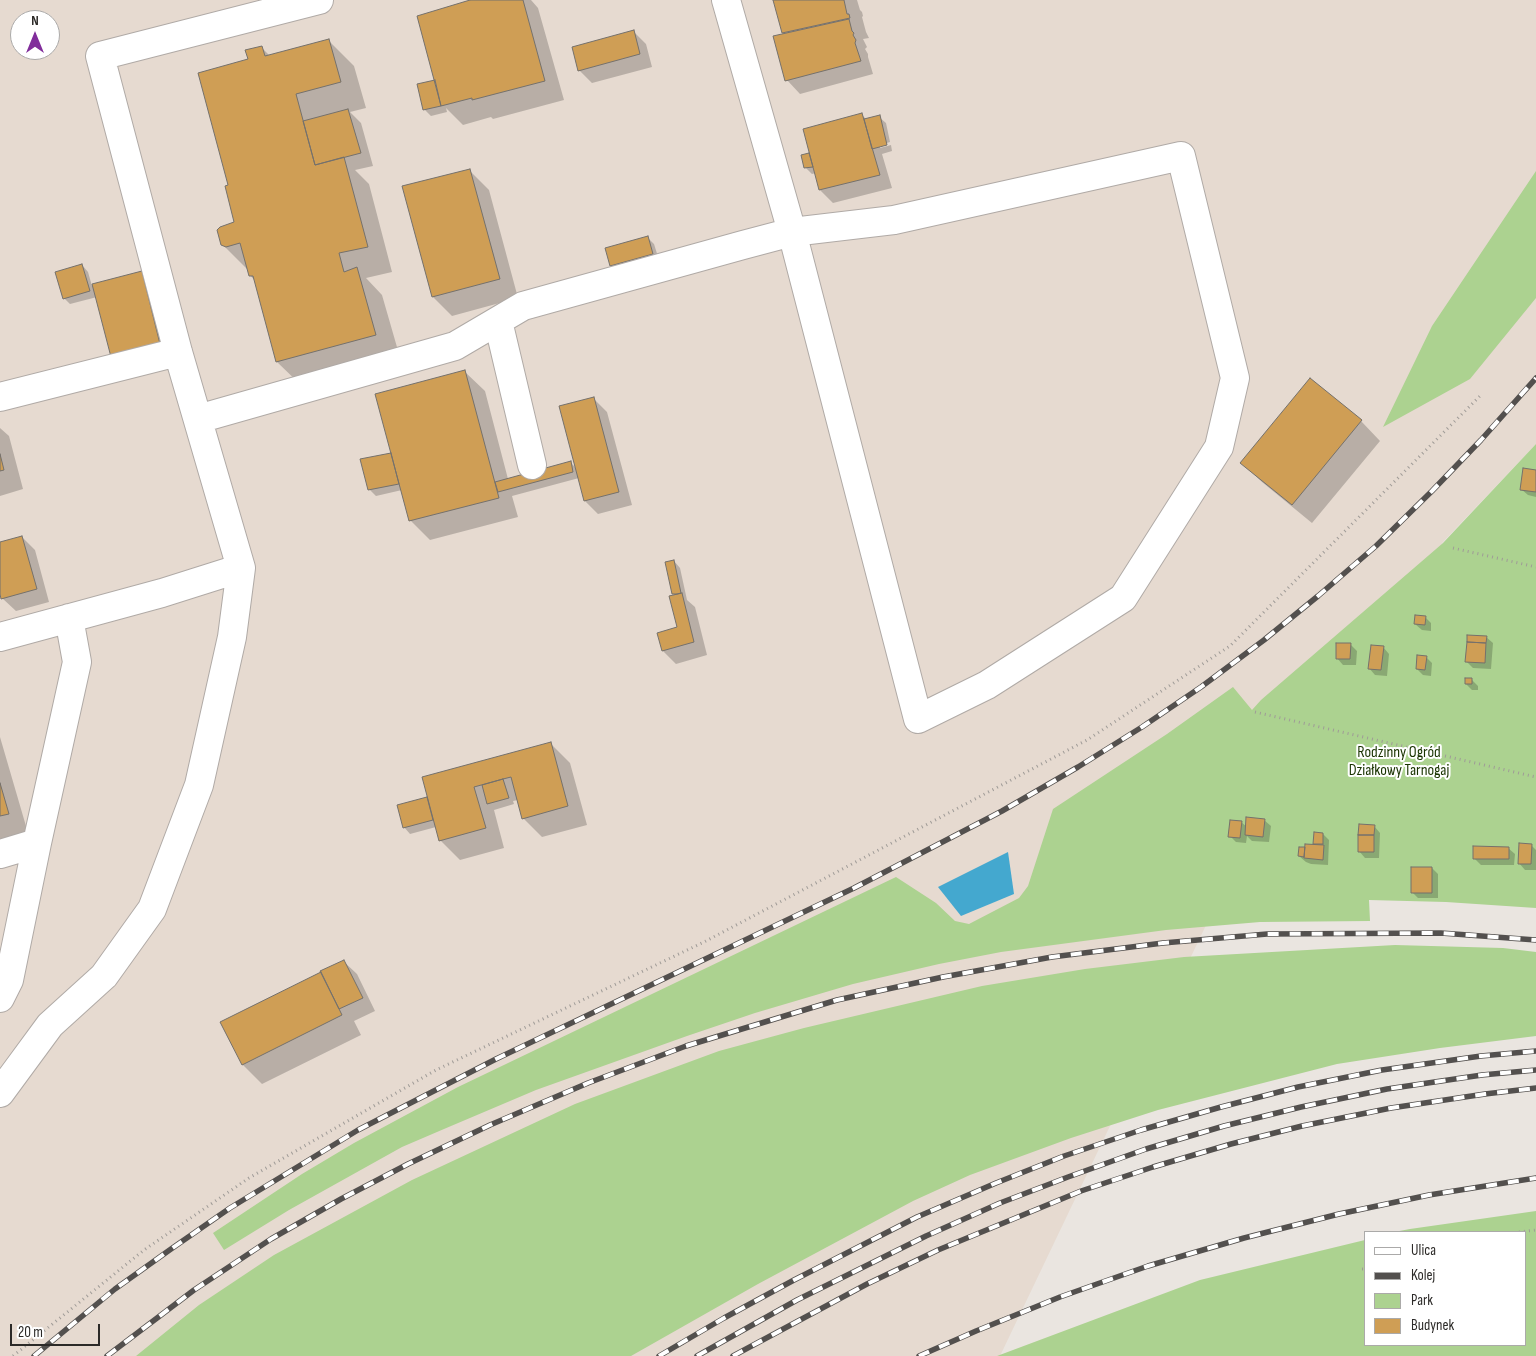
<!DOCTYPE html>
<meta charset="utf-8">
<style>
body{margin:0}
#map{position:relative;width:1536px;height:1356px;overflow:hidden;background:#eae5e0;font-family:"Sofia Sans Condensed",sans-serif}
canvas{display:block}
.legend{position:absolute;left:1364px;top:1231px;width:162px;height:115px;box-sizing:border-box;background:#fff;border:1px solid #abaaa9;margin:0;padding:6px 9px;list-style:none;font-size:15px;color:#2c2a28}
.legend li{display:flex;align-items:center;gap:10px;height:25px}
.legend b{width:25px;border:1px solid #abaaa9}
.north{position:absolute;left:10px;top:10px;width:50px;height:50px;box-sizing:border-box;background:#fff;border:1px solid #abaaa9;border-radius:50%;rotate:0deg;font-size:14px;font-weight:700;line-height:20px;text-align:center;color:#2c2a28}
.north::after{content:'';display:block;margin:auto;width:18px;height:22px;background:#812d9b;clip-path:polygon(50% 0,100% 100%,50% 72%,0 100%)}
.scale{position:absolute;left:10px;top:1324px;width:90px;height:22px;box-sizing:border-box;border:2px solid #2c2a28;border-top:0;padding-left:6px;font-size:15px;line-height:18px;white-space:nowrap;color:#2c2a28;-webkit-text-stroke:4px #fff;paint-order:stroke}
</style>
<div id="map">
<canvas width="1536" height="1356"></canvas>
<ul class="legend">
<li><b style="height:6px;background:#fff"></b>Ulica</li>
<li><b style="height:6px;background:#53504e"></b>Kolej</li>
<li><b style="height:14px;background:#acd290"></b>Park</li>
<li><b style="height:14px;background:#cf9e55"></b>Budynek</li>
</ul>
<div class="north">N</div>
<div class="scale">20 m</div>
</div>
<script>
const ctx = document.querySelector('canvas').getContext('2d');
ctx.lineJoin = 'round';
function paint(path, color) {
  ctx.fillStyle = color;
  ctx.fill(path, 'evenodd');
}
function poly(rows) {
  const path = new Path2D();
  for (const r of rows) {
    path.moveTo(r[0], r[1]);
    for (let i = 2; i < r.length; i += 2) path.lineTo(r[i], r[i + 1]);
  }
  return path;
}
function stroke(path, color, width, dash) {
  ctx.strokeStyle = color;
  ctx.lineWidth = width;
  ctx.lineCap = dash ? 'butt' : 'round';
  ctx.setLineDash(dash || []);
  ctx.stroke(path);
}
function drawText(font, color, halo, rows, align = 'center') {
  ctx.font = font + ' "Sofia Sans Condensed",sans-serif';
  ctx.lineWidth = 4;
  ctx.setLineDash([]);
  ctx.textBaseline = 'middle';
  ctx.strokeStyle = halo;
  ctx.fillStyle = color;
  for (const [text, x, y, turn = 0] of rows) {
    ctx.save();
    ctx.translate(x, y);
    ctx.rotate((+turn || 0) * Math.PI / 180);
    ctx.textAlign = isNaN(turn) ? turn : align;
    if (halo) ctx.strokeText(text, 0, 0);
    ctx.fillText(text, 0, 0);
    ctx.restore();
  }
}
paint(poly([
 [0,0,1536,0,1536,444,1443,542,1219,898,1000,1356,0,1356],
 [20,20,50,20,50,50,20,50]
]), '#e6dad0');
paint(poly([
 [1536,171,1536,298,1470,379,1383,427,1432,326],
 [1536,444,1536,908,1446,902,1369,900,1370,921,1260,922,1166,930,1001,952,939,964,853,984,755,1013,687,1036,536,1090,444,1129,402,1147,289,1210,224,1250,213,1233,302,1174,354,1143,458,1087,896,877,936,903,955,921,969,924,1019,898,1028,886,1053,809,1167,734,1233,687,1252,710,1261,700,1443,543],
 [1395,945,1503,948,1536,952,1536,1036,1440,1048,1337,1064,1158,1110,1071,1138,970,1175,913,1201,758,1284,631,1356,136,1356,199,1305,274,1255,412,1180,575,1104,719,1051,804,1028,982,986,1085,969,1184,957],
 [1536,1211,1536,1356,997,1356,1200,1280,1365,1240,1365,1345,1525,1345,1525,1232,1394,1232,1410,1229]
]), '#acd290');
paint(poly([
 [1008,852,1014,894,961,916,938,887]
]), '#44a8cf');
paint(poly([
 [475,0,531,0,538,8,564,100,493,119,491,117,463,125,446,108,447,112,431,116,425,110,418,85,436,81],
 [774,0,857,0,860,10,862,12,863,16,862,17,866,32,869,38,863,39,867,47,865,49,868,54,868,57,873,74,800,94,787,80,785,34,783,33],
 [633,31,646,44,652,67,592,83,579,70],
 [328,40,354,66,366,108,350,112,361,123,373,166,355,170,369,184,392,272,366,278,382,295,401,361,303,387,277,362,255,281,250,275,248,270,222,244,236,223,229,186,249,60,262,48,270,56],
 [862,115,867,120,879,117,886,123,890,142,880,145,880,148,891,145,892,151,882,154,892,188,833,203,820,190,816,173,812,174,806,168,802,156,811,154],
 [469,170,489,190,518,298,452,316,433,297],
 [648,238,654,244,659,260,617,272,611,265],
 [82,265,88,272,92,286,142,272,155,285,173,356,97,297,70,304,64,298],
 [465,372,485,391,508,479,571,463,577,469,594,399,607,412,632,505,598,514,585,501,579,478,512,496,518,517,430,540,411,521,402,490,376,496,369,489,390,455],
 [1361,421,1380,441,1312,523,1262,482,1242,463],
 [0,428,9,436,23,489,0,496],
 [1536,471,1536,497,1528,495,1521,489],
 [22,537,35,550,49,602,16,611,2,598,0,589,0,543],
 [674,561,680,568,687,600,695,607,707,655,676,664,663,651,679,627,676,596,674,594],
 [1425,617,1431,623,1431,631,1422,630,1415,624],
 [1486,637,1493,643,1491,669,1473,668,1466,661],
 [1350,644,1357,651,1356,665,1343,665,1337,658],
 [1383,647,1389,654,1387,676,1375,675,1369,668],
 [1426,657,1432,663,1431,676,1423,675,1417,669],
 [1472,680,1478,686,1478,690,1472,690,1466,684],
 [0,737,28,833,0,841],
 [550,743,570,763,587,825,542,837,523,818,518,800,513,801,514,804,494,810,504,848,460,860,440,840,436,827,410,834,404,827,427,799,430,802],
 [1264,820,1271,826,1269,842,1252,841,1247,836,1246,843,1236,842,1230,836,1241,822,1247,827],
 [1374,826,1380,833,1379,858,1365,858,1359,851],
 [1315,833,1323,834,1329,840,1328,865,1311,864,1306,862,1299,856,1306,849,1314,846],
 [1531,845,1536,850,1536,870,1525,870,1519,863],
 [1508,848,1515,854,1514,865,1481,865,1474,858],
 [1432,868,1438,874,1438,898,1418,898,1412,892],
 [343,961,357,974,375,1011,354,1021,361,1035,262,1084,243,1065,222,1023]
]), '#0003');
const building = poly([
 [470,0,523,0,545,81,472,100,472,98,441,106,417,16,470,0],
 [773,0,844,0,847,14,849,14,850,18,782,33,773,0],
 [849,19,852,31,854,33,853,35,856,40,855,43,861,61,785,81,773,36,849,19],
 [634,30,640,54,578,71,572,47,634,30],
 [329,39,341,82,296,94,315,165,344,157,368,247,339,253,344,272,357,267,376,335,276,362,253,276,249,276,240,243,226,247,221,245,217,230,220,227,234,222,225,186,228,185,198,73,248,59,245,50,262,46,265,56,329,39],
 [435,80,441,106,423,110,417,84,435,80],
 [348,109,361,153,315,165,303,121,348,109],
 [862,113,880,175,819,190,803,129,862,113],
 [880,115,887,145,872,149,864,119,880,115],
 [809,153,813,167,804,168,801,155,809,153],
 [470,169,500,279,432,297,402,186,470,169],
 [648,236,653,254,610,266,605,248,648,236],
 [82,264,90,291,63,299,55,272,82,264],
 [142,271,160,344,111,357,92,284,142,271],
 [465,370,499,498,409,521,375,394,465,370],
 [1310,378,1362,420,1292,505,1240,463,1310,378],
 [594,397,619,492,584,501,559,406,594,397],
 [391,453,399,484,368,490,360,459,391,453],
 [0,454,4,470,0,471,0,454],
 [571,461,573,472,498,492,495,482,571,461],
 [1523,468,1536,470,1536,492,1520,490,1523,468],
 [22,536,37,589,1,599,0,594,0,542,22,536],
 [674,560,681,593,677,594,672,594,665,562,674,560],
 [682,593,694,642,662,651,657,633,677,627,669,596,682,593],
 [1415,615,1426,616,1425,625,1414,624,1415,615],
 [1467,635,1487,636,1486,643,1467,642,1467,635],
 [1467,642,1486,643,1485,663,1465,662,1467,642],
 [1336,643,1351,643,1350,659,1336,659,1336,643],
 [1371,645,1384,646,1381,670,1368,669,1371,645],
 [1417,655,1427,656,1425,670,1416,669,1417,655],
 [1465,678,1472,678,1472,684,1465,684,1465,678],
 [551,742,568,806,522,819,511,777,503,779,474,787,486,828,439,841,422,777,551,742],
 [503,779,509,798,487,804,482,785,503,779],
 [0,783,9,814,0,816,0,783],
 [427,797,433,820,403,828,397,805,427,797],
 [1246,817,1265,819,1263,837,1245,835,1246,817],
 [1230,820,1242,821,1240,838,1228,837,1230,820],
 [1359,824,1375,825,1374,835,1358,835,1359,824],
 [1314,832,1323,833,1323,844,1313,844,1314,832],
 [1358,835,1374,835,1374,852,1358,852,1358,835],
 [1519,843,1532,844,1531,864,1518,864,1519,843],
 [1305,844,1324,845,1323,860,1304,858,1305,844],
 [1473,846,1509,847,1509,859,1473,859,1473,846],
 [1299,847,1305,847,1304,857,1298,856,1299,847],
 [1411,867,1432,867,1432,893,1411,893,1411,867],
 [344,960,363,998,339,1009,320,971,344,960],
 [321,972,342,1015,242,1065,220,1022,321,972]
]);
paint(building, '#cf9e55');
stroke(building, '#75716c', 1);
const minor = poly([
 [498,321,532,465],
 [0,397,178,352],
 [198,419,455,346,523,306,743,245,792,232,894,220,1181,156,1235,378,1219,447,1123,598,987,685,918,719,792,232,726,0],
 [0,637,162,593,241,568,178,352,100,56,319,0],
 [0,854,37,843],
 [0,998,9,980,37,843,77,662,69,618],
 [0,1093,50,1025,104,976,152,909,199,785,232,637,241,568]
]);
stroke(minor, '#b0aaa6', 30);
stroke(poly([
 [1453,548,1536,567],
 [1255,712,1536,777],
 [1519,1232,1536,1230],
 [1362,1269,1365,1269],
 [13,1356,144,1250,249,1178,436,1070,704,942,1087,740,1230,646,1480,396]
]), '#9f9b97', 3, [1, 4]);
stroke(minor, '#fff', 28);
const rail = poly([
 [34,1356,115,1289,171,1249,230,1208,358,1130,496,1059,854,888,931,848,1002,811,1078,767,1142,727,1201,687,1264,640,1318,596,1376,546,1432,491,1481,440,1536,378],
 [107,1356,194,1290,271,1239,341,1199,408,1164,490,1125,588,1083,686,1046,837,1000,943,977,1052,957,1163,943,1267,934,1441,933,1536,940],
 [659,1356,724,1318,794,1280,917,1217,996,1183,1064,1156,1141,1130,1221,1107,1298,1087,1382,1070,1481,1056,1536,1051],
 [697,1356,797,1300,926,1236,1000,1203,1068,1177,1146,1149,1224,1126,1301,1107,1387,1089,1482,1075,1536,1070],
 [733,1356,867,1284,938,1250,1081,1191,1153,1167,1231,1144,1302,1126,1391,1108,1485,1094,1536,1088],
 [919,1356,976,1331,1060,1297,1148,1266,1244,1238,1339,1214,1429,1195,1536,1178]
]);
stroke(rail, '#53504e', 5.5);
stroke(rail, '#fff', 4, [11]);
drawText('16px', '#193300', '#fff', [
 ["Rodzinny Ogród",1399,753],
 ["Działkowy Tarnogaj",1399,771]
]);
</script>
